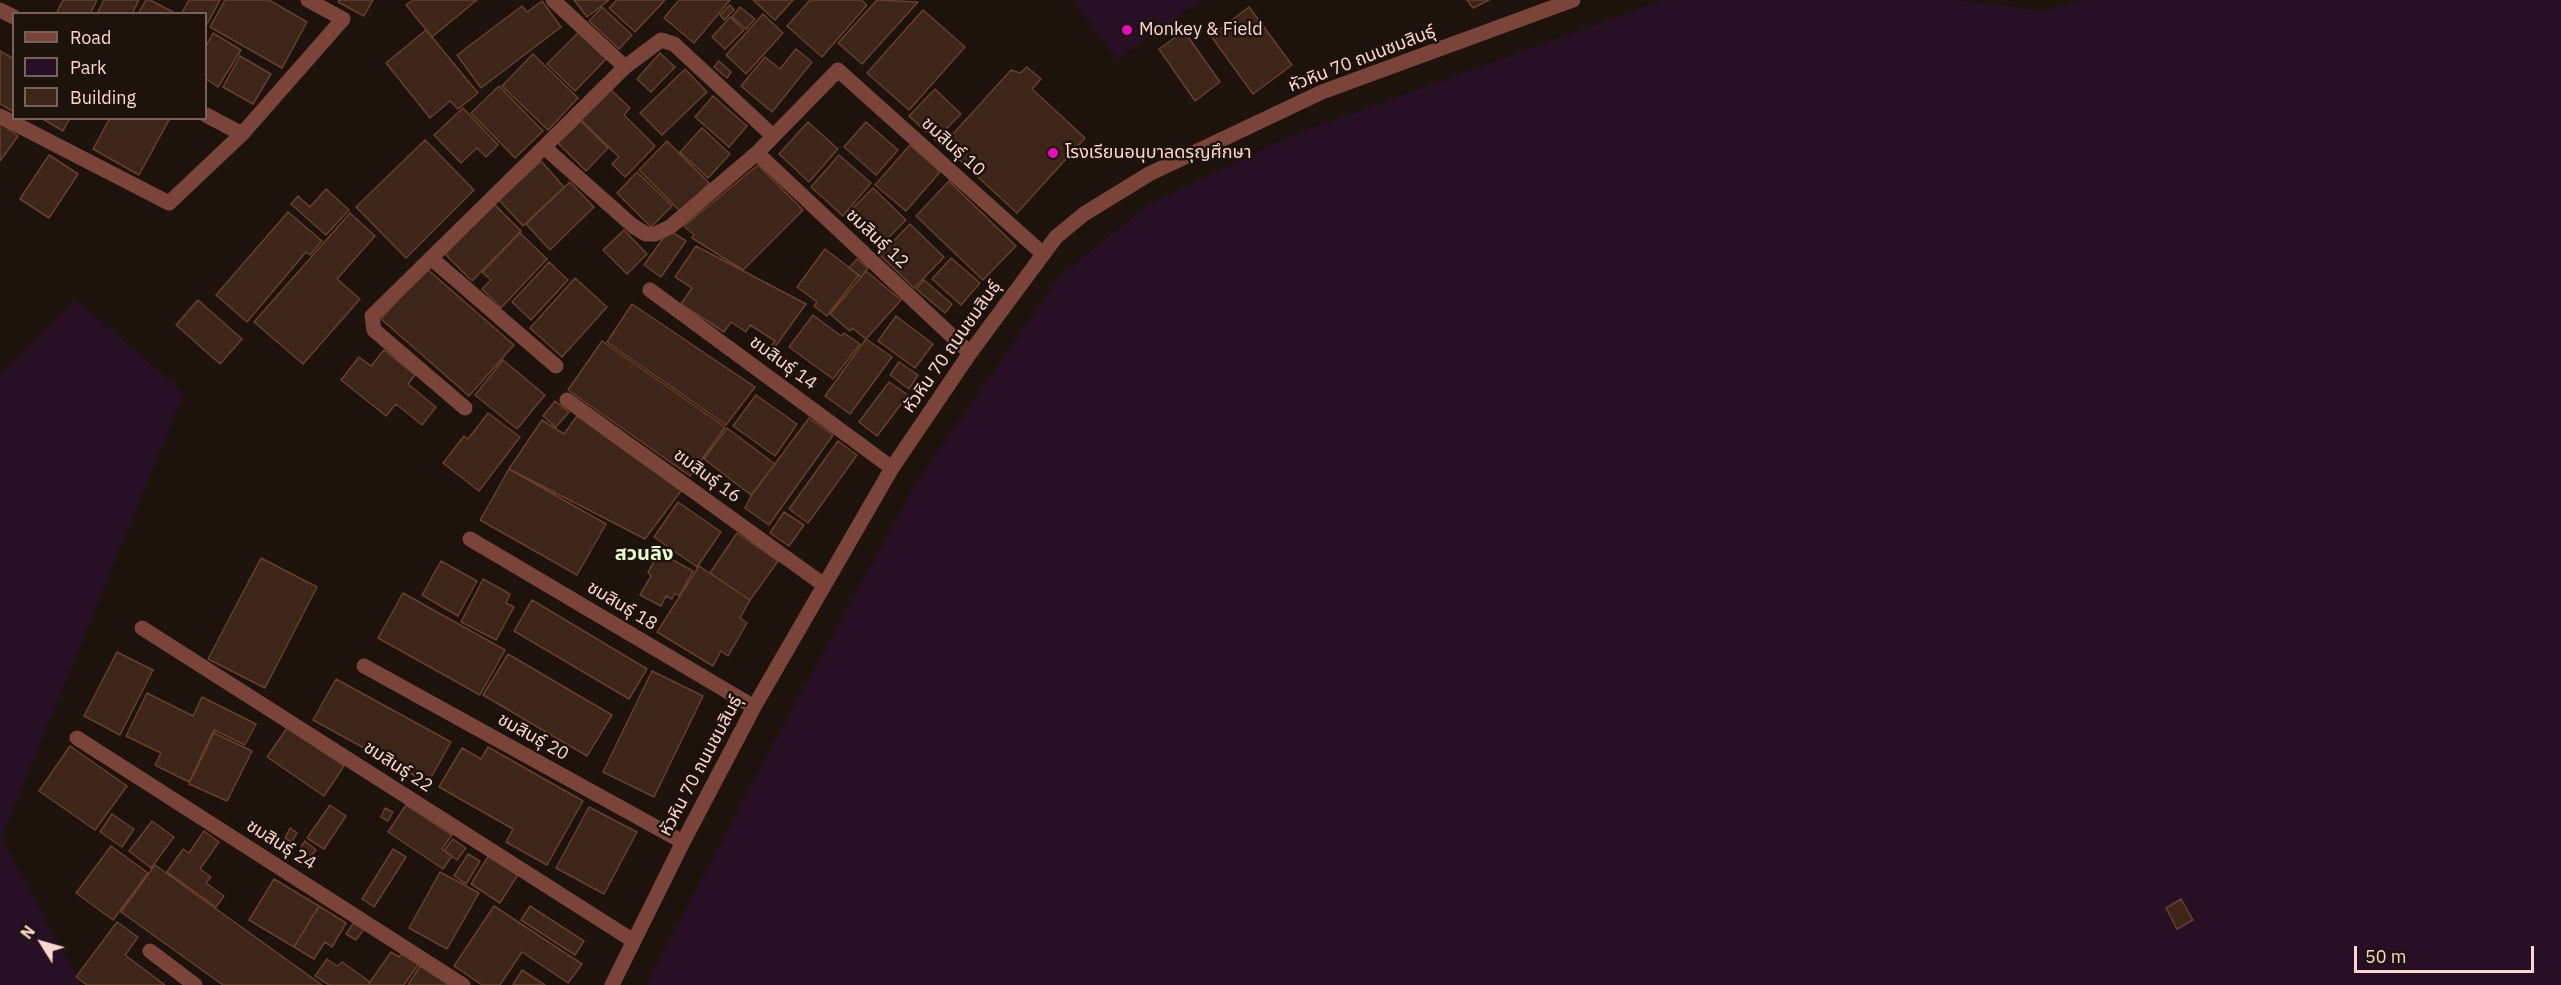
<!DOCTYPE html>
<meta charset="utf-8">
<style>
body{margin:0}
#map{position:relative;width:2561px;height:985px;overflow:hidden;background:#1e120d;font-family:"IBM Plex Sans",sans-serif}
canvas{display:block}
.legend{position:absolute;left:12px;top:12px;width:195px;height:108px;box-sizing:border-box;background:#1e120d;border:2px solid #776159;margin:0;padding:8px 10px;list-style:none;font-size:18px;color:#fcd7cc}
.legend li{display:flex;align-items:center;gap:12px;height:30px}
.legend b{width:30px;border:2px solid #776159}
.north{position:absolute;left:12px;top:913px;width:60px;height:60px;-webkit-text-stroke:4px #1e120d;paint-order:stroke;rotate:307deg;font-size:16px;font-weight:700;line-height:24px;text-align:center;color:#fcd7cc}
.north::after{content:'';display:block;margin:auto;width:21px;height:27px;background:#fcd7cc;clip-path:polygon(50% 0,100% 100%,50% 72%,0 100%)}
.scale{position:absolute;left:2354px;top:946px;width:180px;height:27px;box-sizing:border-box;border:3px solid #fcd7cc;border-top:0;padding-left:8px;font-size:18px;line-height:21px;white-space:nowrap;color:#fcd7cc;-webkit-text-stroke:4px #1e120d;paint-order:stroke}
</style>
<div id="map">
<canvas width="2561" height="985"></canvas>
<ul class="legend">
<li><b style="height:8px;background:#7a443a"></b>Road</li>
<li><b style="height:16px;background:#271026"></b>Park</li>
<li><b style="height:16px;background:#3e251a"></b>Building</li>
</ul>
<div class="north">N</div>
<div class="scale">50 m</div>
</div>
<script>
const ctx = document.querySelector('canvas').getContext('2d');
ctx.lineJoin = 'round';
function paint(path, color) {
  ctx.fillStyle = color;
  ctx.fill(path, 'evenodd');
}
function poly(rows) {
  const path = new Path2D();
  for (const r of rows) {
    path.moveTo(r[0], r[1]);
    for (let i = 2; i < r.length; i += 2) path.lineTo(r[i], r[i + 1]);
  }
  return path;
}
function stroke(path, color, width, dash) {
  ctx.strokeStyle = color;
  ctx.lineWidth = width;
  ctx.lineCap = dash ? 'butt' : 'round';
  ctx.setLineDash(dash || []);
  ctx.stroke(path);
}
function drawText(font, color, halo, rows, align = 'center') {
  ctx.font = font + ' "IBM Plex Sans","Noto Sans Thai",sans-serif';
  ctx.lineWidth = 5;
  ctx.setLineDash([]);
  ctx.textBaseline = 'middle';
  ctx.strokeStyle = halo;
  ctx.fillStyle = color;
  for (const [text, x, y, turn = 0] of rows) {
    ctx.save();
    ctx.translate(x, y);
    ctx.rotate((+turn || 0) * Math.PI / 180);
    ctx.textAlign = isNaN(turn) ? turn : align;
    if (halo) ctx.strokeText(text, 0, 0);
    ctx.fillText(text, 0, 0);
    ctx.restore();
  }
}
paint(poly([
 [1074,0,1201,0,1117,60],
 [1663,0,1959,0,2043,11,2082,0,2561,0,2561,985,646,985,776,739,917,482,1060,276,1147,206,1286,138],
 [75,300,184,392,1,838,81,985,0,985,0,376]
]), '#271026');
const building = poly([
 [63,0,97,0,90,14,56,14,63,0],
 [104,0,139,0,132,14,97,14,104,0],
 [146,0,150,0,175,13,138,14,146,0],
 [189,0,220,0,206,26,206,14,182,13,189,0],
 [225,0,269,0,307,22,282,68,210,27,225,0],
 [339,0,373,0,364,16,338,2,339,0],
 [413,0,477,0,432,37,406,5,413,0],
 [574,0,609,0,587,17,574,0],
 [617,0,665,0,635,32,609,8,617,0],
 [679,0,730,0,694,43,664,18,679,0],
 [753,0,793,0,775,20,753,0],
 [810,0,861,0,867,5,822,57,787,26,810,0],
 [877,0,918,2,862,64,838,43,877,0],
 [1467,0,1489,0,1473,8,1467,0],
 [542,1,561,27,481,88,457,55,522,6,527,12,542,1],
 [730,5,734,10,724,20,720,15,730,5],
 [602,7,632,35,619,49,589,21,602,7],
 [740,7,755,19,746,29,732,17,740,7],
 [1249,7,1292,65,1253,94,1211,36,1249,7],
 [923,10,965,47,909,110,867,73,923,10],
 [763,14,783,33,746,74,726,55,763,14],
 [730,17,744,30,725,49,712,37,730,17],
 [426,30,478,93,458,109,450,101,430,118,386,63,426,30],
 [1184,31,1220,82,1195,101,1159,49,1184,31],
 [579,32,606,59,575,91,547,64,579,32],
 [213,33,241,50,218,87,206,79,206,46,213,33],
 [796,49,812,62,772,112,741,86,765,57,780,69,796,49],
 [0,51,14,59,14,112,0,104,0,51],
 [660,53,675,67,651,92,637,79,660,53],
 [533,54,578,98,548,130,502,86,533,54],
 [240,56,271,74,253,104,223,87,240,56],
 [719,61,731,72,727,78,714,67,719,61],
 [1027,67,1041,79,1032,89,1085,138,1017,213,943,145,1011,70,1020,73,1027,67],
 [685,69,707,92,662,135,640,113,685,69],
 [499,86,543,131,515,158,471,113,499,86],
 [610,89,630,108,624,115,655,146,625,177,612,164,619,157,580,119,610,89],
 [935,89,961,114,935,140,909,116,935,89],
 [713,96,747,126,729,147,695,117,713,96],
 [463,108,498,145,486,157,477,148,461,163,434,135,463,108],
 [41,118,70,118,63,131,41,118],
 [110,118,170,118,139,175,93,149,110,118],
 [581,121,608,148,586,171,558,143,581,121],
 [808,122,838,149,809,182,779,154,808,122],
 [866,122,898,150,876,175,844,147,866,122],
 [0,123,18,136,0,161,0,123],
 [702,128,730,154,708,178,680,152,702,128],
 [425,140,474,190,406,258,356,207,425,140],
 [667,141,709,183,681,212,639,170,667,141],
 [910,145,940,172,906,211,875,185,910,145],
 [49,155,78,174,49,218,20,199,49,155],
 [839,155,871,183,843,216,811,187,839,155],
 [541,161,564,187,523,226,499,200,541,161],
 [758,165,803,210,743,270,692,238,694,235,684,226,758,165],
 [637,172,672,206,651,227,617,193,637,172],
 [949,181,1016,246,983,280,916,216,949,181],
 [570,182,594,207,550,250,526,224,570,182],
 [873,188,906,220,881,245,848,213,873,188],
 [326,189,349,210,326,235,291,204,298,196,310,207,326,189],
 [494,204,521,231,472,281,445,254,494,204],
 [288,212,322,241,310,255,306,252,247,322,216,295,288,212],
 [350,213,375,236,337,279,360,299,303,364,254,322,350,213],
 [910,224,944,257,914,288,880,255,910,224],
 [624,230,647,254,627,274,603,250,624,230],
 [669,230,686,241,661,277,644,265,669,230],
 [520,233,547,259,501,308,482,289,491,280,482,272,520,233],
 [696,246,806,304,775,347,772,345,775,341,750,325,746,332,731,322,724,332,681,304,692,288,675,277,696,246],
 [825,249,859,275,827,316,814,306,817,302,797,287,825,249],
 [951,258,980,283,961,305,932,279,951,258],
 [857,259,868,268,861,277,849,268,857,259],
 [549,262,568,280,531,320,512,302,549,262],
 [426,268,514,345,469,396,381,319,426,268],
 [866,271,901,300,866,339,852,328,850,331,830,314,866,271],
 [575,278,607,307,562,357,530,328,575,278],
 [924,280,952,304,945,313,916,289,924,280],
 [198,300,242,339,220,364,176,325,198,300],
 [632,304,755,387,726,425,607,342,632,304],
 [813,315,841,336,844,333,860,344,833,379,789,347,813,315],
 [896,316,933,344,915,368,878,341,896,316],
 [866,339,892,357,850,414,825,396,866,339],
 [602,341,725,427,690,476,568,390,602,341],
 [384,350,415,375,408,384,436,407,422,425,396,404,386,416,341,380,359,357,371,366,384,350],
 [503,360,545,395,517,429,475,395,503,360],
 [899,362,918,375,909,389,890,375,899,362],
 [889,382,908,395,877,436,859,422,889,382],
 [756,395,797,424,775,456,733,426,756,395],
 [555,401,569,412,556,427,543,416,555,401],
 [488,413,520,437,479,491,443,463,464,436,468,439,488,413],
 [577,416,681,491,645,539,509,469,542,420,564,434,577,416],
 [809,418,833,435,769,525,745,508,751,496,809,418],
 [727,428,775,464,751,495,704,459,727,428],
 [838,441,857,455,808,523,789,509,838,441],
 [509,469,606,524,577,575,480,520,509,469],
 [678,502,721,532,697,567,654,537,678,502],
 [784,512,804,525,789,546,770,533,784,512],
 [737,533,778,561,750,600,710,573,737,533],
 [662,554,693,571,679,596,675,593,672,599,666,596,661,606,640,595,651,576,648,572,655,560,658,561,662,554],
 [261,558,317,587,265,688,208,659,261,558],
 [441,561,477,581,458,616,422,595,441,561],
 [699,566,750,600,740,618,747,623,728,656,721,651,713,666,657,632,699,566],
 [483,579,510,594,506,603,514,607,496,640,461,622,483,579],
 [403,593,505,650,480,695,378,638,403,593],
 [532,600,647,669,629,699,514,631,532,600],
 [117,652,153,670,120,735,84,716,117,652],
 [508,654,612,715,587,756,483,695,508,654],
 [652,671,703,696,654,797,603,772,652,671],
 [336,679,451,742,428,783,313,720,336,679],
 [147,693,193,716,202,697,256,724,245,745,214,730,189,782,155,765,161,753,126,736,147,693],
 [287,728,344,766,324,796,267,757,287,728],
 [214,733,252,751,227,801,189,784,214,733],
 [70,746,127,786,95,830,39,791,70,746],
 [488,747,583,801,547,865,506,842,513,829,439,787,462,748,481,759,488,747],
 [330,805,346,816,324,849,307,838,330,805],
 [406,805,452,835,442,849,452,856,443,869,388,832,406,805],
 [589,807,637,832,604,894,556,868,589,807],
 [385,808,393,812,388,821,381,817,385,808],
 [112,814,134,829,122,847,100,832,112,814],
 [152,821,174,837,151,868,129,851,152,821],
 [290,828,297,833,292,842,285,838,290,828],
 [204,831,219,842,200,869,211,877,206,883,224,896,216,907,167,872,183,849,189,853,204,831],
 [453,839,466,848,457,860,444,851,453,839],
 [305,841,316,850,311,856,301,847,305,841],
 [111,846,148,873,113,920,76,893,111,846],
 [393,849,406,857,374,907,362,899,393,849],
 [468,854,480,861,466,884,454,876,468,854],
 [489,855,519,873,500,903,471,884,489,855],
 [155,865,322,985,223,985,121,912,155,865],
 [440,872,479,893,447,949,409,928,440,872],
 [274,879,319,906,294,947,249,920,274,879],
 [2181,899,2193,920,2177,929,2166,908,2181,899],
 [319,906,346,923,332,947,325,942,314,959,294,947,319,906],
 [494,906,582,964,568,983,522,952,500,985,482,985,454,966,494,906],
 [530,906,584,941,575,955,521,920,530,906],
 [117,922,138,937,125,955,165,985,87,985,76,977,117,922],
 [354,922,364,929,356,940,346,934,354,922],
 [391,952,399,957,403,952,419,963,404,985,368,985,391,952],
 [327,959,337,966,342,962,370,982,368,985,329,985,315,976,327,959],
 [420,966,449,985,408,985,420,966],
 [522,970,545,985,513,985,522,970]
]);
paint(building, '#3e251a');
stroke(building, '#683f2d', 1.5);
stroke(poly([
 [553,0,625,67],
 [0,10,14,17],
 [206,115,242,134],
 [0,116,169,203,242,134,343,19,308,0],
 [544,147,625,67,661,40,674,44,773,136],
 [757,153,970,353],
 [431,258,556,366],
 [650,290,892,468],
 [567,400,824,585],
 [465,408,374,330,372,316,544,147,633,226,646,234,655,234,670,227,757,153,838,70,1042,253],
 [470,539,754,707],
 [142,628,632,940],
 [364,666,683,842],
 [77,738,463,985],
 [150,951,195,985],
 [612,985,683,842,754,707,892,468,970,353,1056,237,1084,214,1149,174,1322,92,1573,0]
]), '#7a443a', 15);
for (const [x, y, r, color] of [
 [1127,30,6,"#e90cbb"],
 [1053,153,6,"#e90cbb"]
]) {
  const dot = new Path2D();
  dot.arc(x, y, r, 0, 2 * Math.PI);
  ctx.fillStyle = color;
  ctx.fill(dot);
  stroke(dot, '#1e120d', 2);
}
drawText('18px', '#fcd7cc', '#1e120d', [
 ["Monkey & Field",1139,30],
 ["โรงเรียนอนุบาลดรุญศึกษา",1065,153]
], 'left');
drawText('18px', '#fcd7cc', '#1e120d', [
 ["หัวหิน 70 ถนนชมสินธุ์",1362,59,-21],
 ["ชมสินธุ์ 10",953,147,42],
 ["ชมสินธุ์ 12",877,239,43],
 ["หัวหิน 70 ถนนชมสินธุ์",952,347,-55],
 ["ชมสินธุ์ 14",783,363,36],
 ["ชมสินธุ์ 16",707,476,36],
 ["ชมสินธุ์ 18",622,606,31],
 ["ชมสินธุ์ 20",533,737,29],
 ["หัวหิน 70 ถนนชมสินธุ์",701,766,-62],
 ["ชมสินธุ์ 22",398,767,33],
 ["ชมสินธุ์ 24",281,845,32]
]);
drawText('bold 20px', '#e7fdce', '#1e120d', [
 ["สวนลิง",644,554]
]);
</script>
